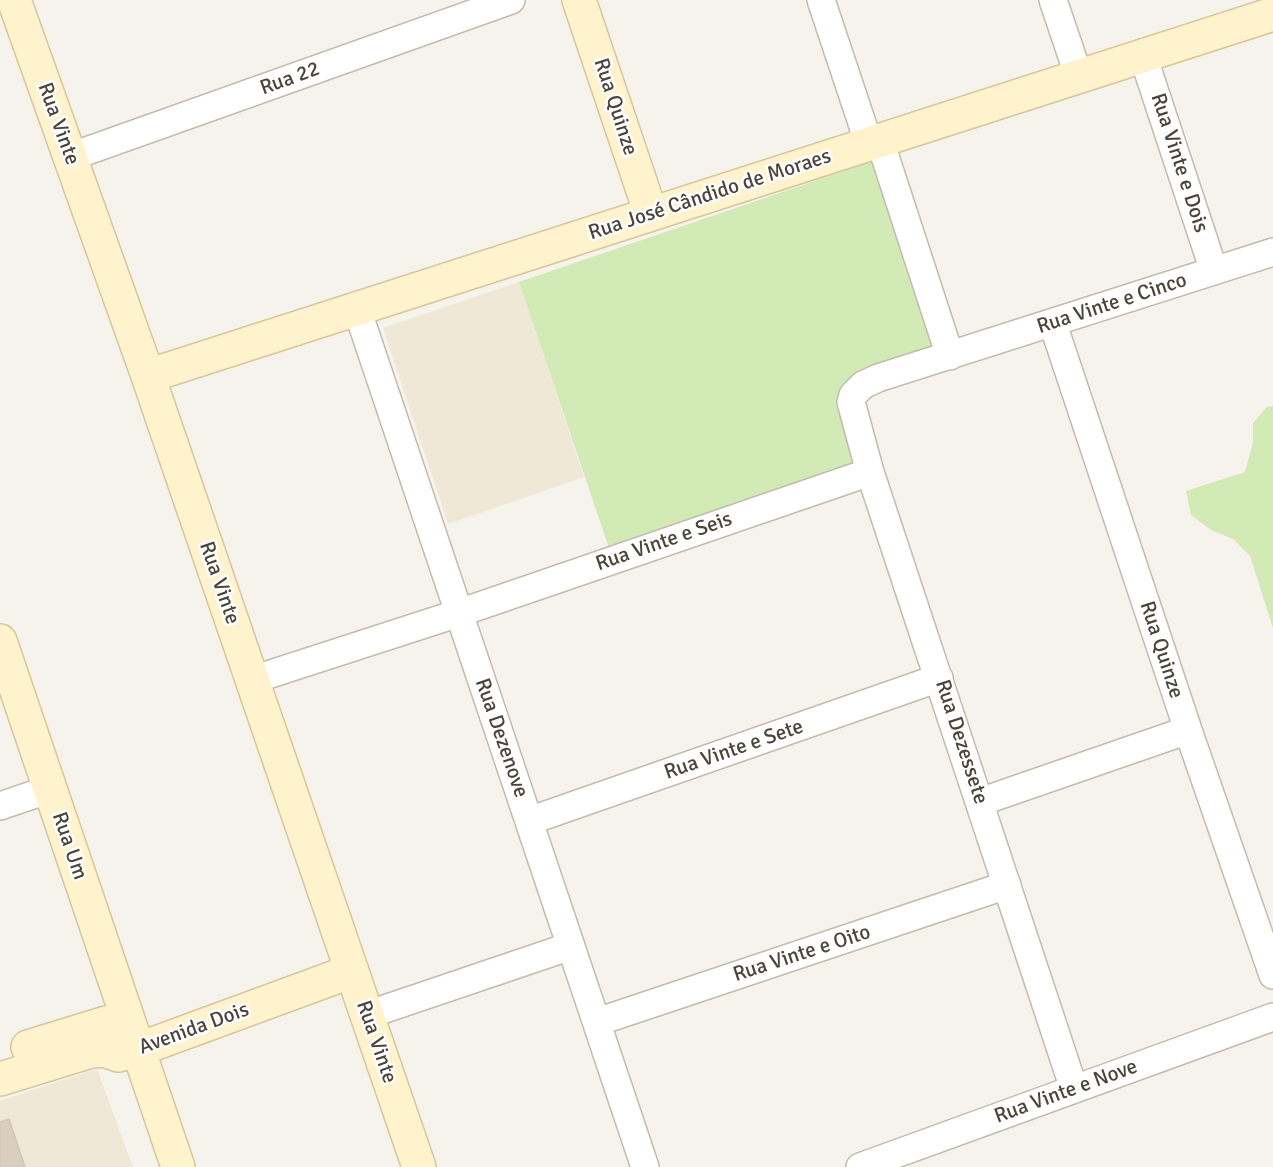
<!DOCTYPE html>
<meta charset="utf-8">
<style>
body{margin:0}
canvas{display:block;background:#f6f3ec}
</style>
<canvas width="1273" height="1167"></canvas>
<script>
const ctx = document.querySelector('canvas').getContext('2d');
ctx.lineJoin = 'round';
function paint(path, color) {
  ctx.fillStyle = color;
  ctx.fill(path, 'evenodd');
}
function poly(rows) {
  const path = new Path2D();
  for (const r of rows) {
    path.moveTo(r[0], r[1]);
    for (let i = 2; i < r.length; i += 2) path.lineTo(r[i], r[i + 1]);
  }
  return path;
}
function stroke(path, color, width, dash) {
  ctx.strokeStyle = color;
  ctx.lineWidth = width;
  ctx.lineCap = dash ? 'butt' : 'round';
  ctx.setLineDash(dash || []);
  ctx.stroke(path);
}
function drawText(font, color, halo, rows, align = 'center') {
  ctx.font = font + ' Signika,sans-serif';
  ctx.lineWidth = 5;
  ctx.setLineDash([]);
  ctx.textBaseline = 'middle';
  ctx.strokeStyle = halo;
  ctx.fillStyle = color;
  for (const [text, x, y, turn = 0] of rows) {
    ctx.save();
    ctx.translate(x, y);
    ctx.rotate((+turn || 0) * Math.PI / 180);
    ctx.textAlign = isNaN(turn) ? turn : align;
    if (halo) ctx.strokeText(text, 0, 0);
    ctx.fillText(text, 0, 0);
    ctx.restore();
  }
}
paint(poly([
 [519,282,584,477,448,524,383,328],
 [97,1069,133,1167,0,1167,0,1101]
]), '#efe8d6');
paint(poly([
 [876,160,939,347,851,377,842,387,836,405,857,467,610,551,519,282],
 [1273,406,1273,628,1250,556,1233,539,1211,530,1191,515,1186,491,1245,472,1253,442,1253,423,1267,407]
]), '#d2eab5');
const building = poly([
 [9,1119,25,1167,0,1167,0,1122,9,1119]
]);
paint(building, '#d8cfc1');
stroke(building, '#d3c7b4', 1.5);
const street = poly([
 [821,0,869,144],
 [1053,0,1079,77],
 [1143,56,1214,271],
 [880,141,950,356],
 [70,157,511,0],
 [357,309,645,1167],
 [1053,324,1188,730,1273,975],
 [252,680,459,613,870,472],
 [980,802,1188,730],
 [0,806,50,789],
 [529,821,939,678],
 [367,1015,571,946],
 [597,1022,1007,885],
 [1074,1089,870,472,851,402,853,395,863,385,878,378,1273,252],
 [860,1167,1273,1017]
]);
const secondary = poly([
 [14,0,148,376,419,1167],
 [579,0,651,214],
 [148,376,1273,14],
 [0,641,178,1167],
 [28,1047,106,1023,119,1027,134,1040],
 [0,1079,91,1051,104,1050,118,1055,137,1050,352,971]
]);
stroke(street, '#c2bbae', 30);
stroke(secondary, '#d6c79b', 36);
stroke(street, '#fff', 27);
stroke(secondary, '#fff3cd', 33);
drawText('21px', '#4b4439', '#fff', [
 ["Rua 22",290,79,-20],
 ["Rua Quinze",615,107,72],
 ["Rua Vinte",58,124,70],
 ["Rua Vinte e Dois",1179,163,72],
 ["Rua José Cândido de Moraes",710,195,-18],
 ["Rua Vinte e Cinco",1112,304,-18],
 ["Rua Vinte e Seis",664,542,-19],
 ["Rua Vinte",219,583,71],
 ["Rua Quinze",1161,650,72],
 ["Rua Dezenove",501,738,71],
 ["Rua Dezessete",961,742,72],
 ["Rua Vinte e Sete",734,750,-19],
 ["Rua Um",69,846,71],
 ["Rua Vinte e Oito",802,954,-18],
 ["Avenida Dois",194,1029,-20],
 ["Rua Vinte",376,1042,71],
 ["Rua Vinte e Nove",1066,1092,-20]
]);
</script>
